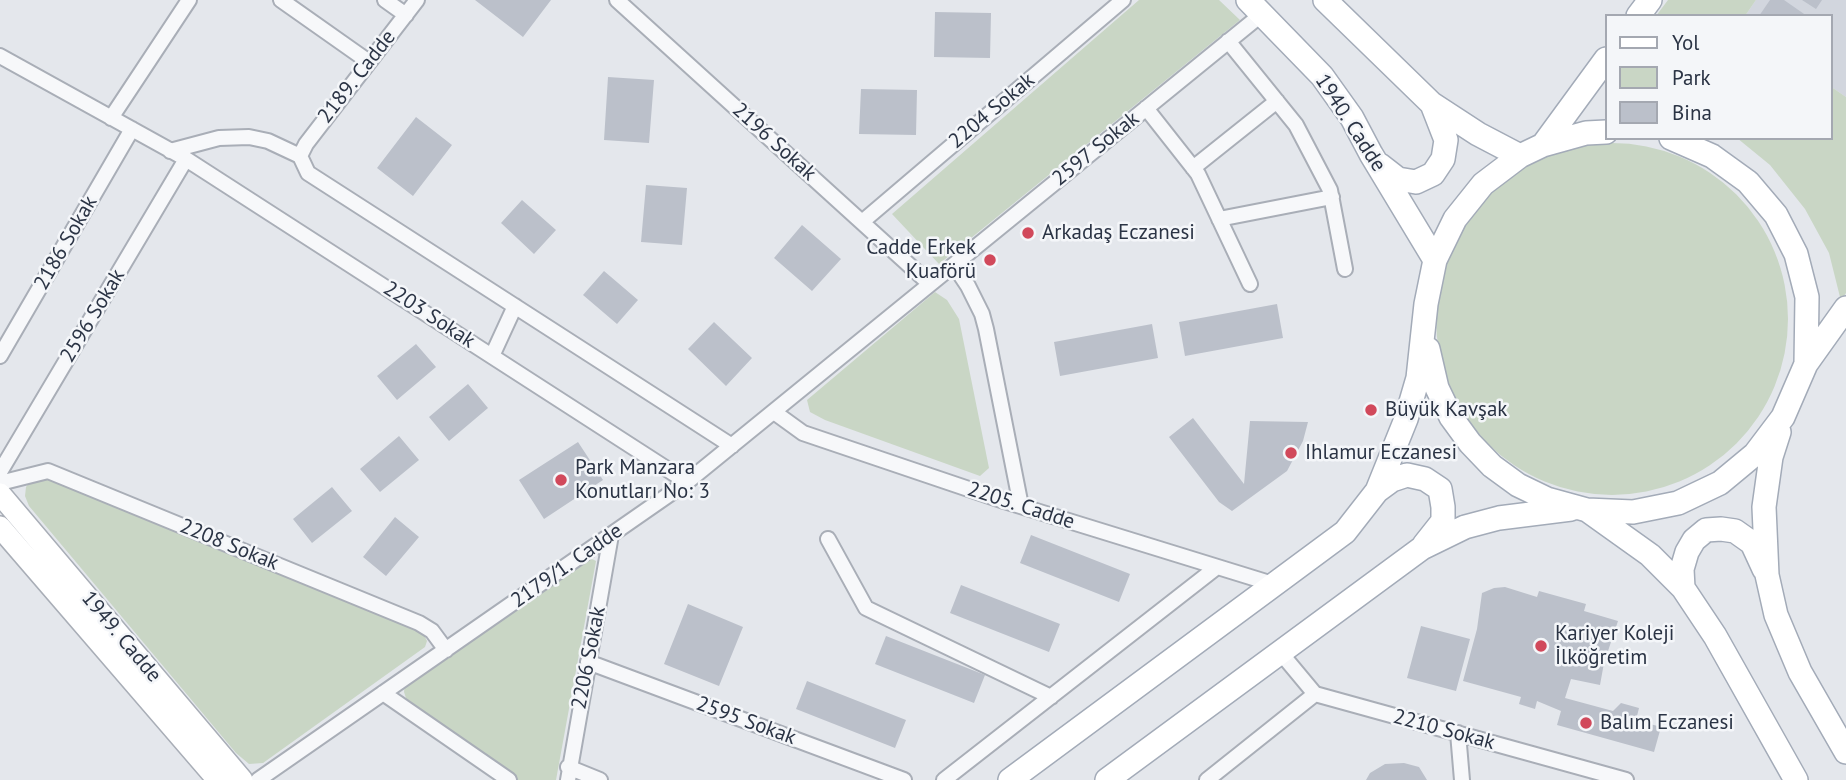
<!DOCTYPE html>
<meta charset="utf-8">
<style>
body{margin:0}
#map{position:relative;width:1846px;height:780px;overflow:hidden;background:#e4e7ec;font-family:"PT Sans",sans-serif}
canvas{display:block}
.legend{position:absolute;left:1605px;top:14px;width:228px;height:126px;box-sizing:border-box;background:#f4f6f9;border:2px solid #a4a8b1;margin:0;padding:9px 12px;list-style:none;font-size:21px;color:#2b3445}
.legend li{display:flex;align-items:center;gap:14px;height:35px}
.legend b{width:35px;border:2px solid #a4a8b1}
</style>
<div id="map">
<canvas width="1846" height="780"></canvas>
<ul class="legend">
<li><b style="height:9px;background:#fff"></b>Yol</li>
<li><b style="height:19px;background:#c9d6c5"></b>Park</li>
<li><b style="height:19px;background:#bbc0ca"></b>Bina</li>
</ul>
</div>
<script>
const ctx = document.querySelector('canvas').getContext('2d');
ctx.lineJoin = 'round';
function paint(path, color) {
  ctx.fillStyle = color;
  ctx.fill(path, 'evenodd');
}
function poly(rows) {
  const path = new Path2D();
  for (const r of rows) {
    if (r.length === 3) {
      path.moveTo(r[0] + r[2], r[1]);
      path.arc(r[0], r[1], r[2], 0, 2 * Math.PI);
      continue;
    }
    path.moveTo(r[0], r[1]);
    for (let i = 2; i < r.length; i += 2) path.lineTo(r[i], r[i + 1]);
  }
  return path;
}
function stroke(path, color, width, dash) {
  ctx.strokeStyle = color;
  ctx.lineWidth = width;
  ctx.lineCap = dash ? 'butt' : 'round';
  ctx.setLineDash(dash || []);
  ctx.stroke(path);
}
function drawText(font, color, halo, rows, align = 'center') {
  ctx.font = font + ' "PT Sans",sans-serif';
  ctx.lineWidth = 5;
  ctx.setLineDash([]);
  ctx.textBaseline = 'middle';
  ctx.strokeStyle = halo;
  ctx.fillStyle = color;
  for (const [text, x, y, turn = 0] of rows) {
    ctx.save();
    ctx.translate(x, y);
    ctx.rotate((+turn || 0) * Math.PI / 180);
    ctx.textAlign = isNaN(turn) ? turn : align;
    if (halo) ctx.strokeText(text, 0, 0);
    ctx.fillText(text, 0, 0);
    ctx.restore();
  }
}
paint(poly([
 [1756,0,1846,0,1846,97,1830,86,1830,16,1745,16]
]), '#d2d6de');
paint(poly([
 [1139,0,1219,0,1240,20,939,264,892,214],
 [1668,0,1756,0,1745,16,1656,16],
 [1830,86,1846,97,1846,293,1841,301,1829,253,1805,209,1770,165,1737,138,1830,138],
 [1612,319,176],
 [935,292,947,300,959,319,989,468,980,476,825,420,810,412,807,400],
 [46,475,414,629,424,635,427,641,425,647,263,763,249,764,236,753,29,506,25,496,26,487,31,480],
 [590,558,596,561,556,780,518,780,407,701,404,692,405,683]
]), '#c9d6c5');
paint(poly([
 [475,0,551,0,523,37],
 [1770,0,1784,0,1807,16,1759,16],
 [1802,0,1822,0,1816,9],
 [935,12,991,13,990,58,934,57],
 [608,77,654,80,649,143,604,140],
 [861,89,917,90,916,135,859,134],
 [416,117,452,145,413,196,377,168],
 [646,185,687,188,682,245,641,242],
 [522,200,556,230,534,254,501,223],
 [802,225,841,259,812,291,774,258],
 [604,271,638,300,617,324,583,295],
 [1277,304,1283,338,1185,356,1179,322],
 [714,322,752,358,726,386,688,349],
 [1152,324,1158,358,1060,376,1054,342],
 [416,344,436,367,397,400,377,376],
 [468,384,488,408,449,441,429,417],
 [1193,418,1244,484,1250,421,1308,422,1303,441,1287,471,1232,511,1219,502,1169,437],
 [399,436,419,460,380,492,360,469],
 [578,442,603,480,544,519,519,480],
 [332,487,352,511,312,543,293,519],
 [395,517,419,537,386,576,363,557],
 [1031,535,1130,574,1119,602,1020,563],
 [961,585,1060,624,1049,652,950,613],
 [1505,587,1537,597,1539,591,1586,604,1584,611,1618,621,1604,663,1600,685,1571,679,1565,698,1613,711,1621,703,1639,708,1636,720,1661,727,1654,752,1557,725,1561,711,1537,701,1535,709,1519,704,1521,697,1463,681,1477,629,1482,593,1494,588],
 [688,604,743,627,719,686,664,664],
 [1421,626,1470,639,1456,691,1407,678],
 [886,636,985,675,974,703,875,664],
 [807,681,906,720,895,748,796,709],
 [1404,763,1419,767,1427,780,1366,780,1370,773,1385,764]
]), '#bbc0ca');
const street = poly([
 [281,0,369,62],
 [385,0,406,15],
 [617,0,930,284],
 [1228,41,1296,125,1330,190,1345,269],
 [0,56,186,159,687,482],
 [1146,108,1198,174,1250,284],
 [111,118,189,0],
 [170,151,219,138,249,137,268,141,300,156],
 [300,156,308,173,732,446],
 [300,156,306,144,417,0],
 [1193,168,1277,101],
 [1219,219,1332,197],
 [862,222,1123,0],
 [954,265,968,286,982,314,986,329,1021,506],
 [0,356,132,129],
 [492,356,515,306],
 [774,412,803,433,1004,501,1276,585],
 [0,472,186,159],
 [0,483,48,471,419,623,432,631,446,650],
 [828,539,866,608,1051,697],
 [1280,652,1315,694,1626,780],
 [588,662,904,780],
 [383,693,509,780],
 [1458,733,1462,780],
 [568,767,600,780],
 [258,780,687,482,1262,14],
 [568,780,611,535],
 [944,780,1217,567],
 [1207,780,1315,694]
]);
const secondary = poly([
 [0,494,242,780],
 [0,527,218,780]
]);
const primary = poly([
 [1248,0,1322,76,1352,118,1371,154,1435,260],
 [1325,0,1432,104,1478,134,1520,156],
 [1638,16,1650,0],
 [1671,138,1712,156,1748,182,1776,215,1796,254,1807,297,1806,364],
 [1543,145,1606,59],
 [1380,165,1398,179,1416,182,1433,174,1443,159,1446,140,1432,104],
 [1428,349,1437,388,1451,417,1470,443,1492,466,1518,485,1547,499,1587,510,1633,512,1678,503,1720,483,1755,454,1783,417,1806,364,1846,308],
 [1779,432,1771,457,1764,507,1767,575,1776,615,1800,672,1846,752],
 [1377,491,1392,480,1407,475,1425,479,1440,489,1443,507,1443,521,1424,545],
 [1587,510,1650,555,1683,588,1715,636,1796,780],
 [1683,588,1682,569,1687,552,1694,540,1706,530,1721,529,1735,531,1752,543,1764,569],
 [1010,780,1345,532,1377,491,1406,419,1418,378,1426,304,1435,260,1455,219,1483,184,1520,156,1543,145,1586,133,1606,132],
 [1107,780,1422,548,1465,527,1499,518,1571,509]
]);
stroke(street, '#a9aeb7', 18);
stroke(secondary, '#a9aeb7', 24);
stroke(primary, '#a3abb8', 26);
stroke(street, '#f7f8fa', 14);
stroke(secondary, '#fff', 21);
stroke(primary, '#fff', 23);
for (const [x, y, r, color] of [
 [1028,233,7,"#d1495b"],
 [990,260,7,"#d1495b"],
 [1371,410,7,"#d1495b"],
 [1291,453,7,"#d1495b"],
 [561,480,7,"#d1495b"],
 [1541,646,7,"#d1495b"],
 [1586,723,7,"#d1495b"]
]) {
  const dot = new Path2D();
  dot.arc(x, y, r, 0, 2 * Math.PI);
  ctx.fillStyle = color;
  ctx.fill(dot);
  stroke(dot, '#f4f6f9', 2.5);
}
drawText('21px', '#2b3445', '#f4f6f9', [
 ["2189. Cadde",357,77,-52],
 ["2204 Sokak",992,111,-40],
 ["1940. Cadde",1350,123,57],
 ["2196 Sokak",774,142,42],
 ["2597 Sokak",1096,149,-39],
 ["2186 Sokak",66,243,-60],
 ["2203 Sokak",429,315,33],
 ["2596 Sokak",93,316,-59],
 ["2205. Cadde",1021,506,18],
 ["2208 Sokak",229,545,22],
 ["2179/1. Cadde",567,566,-35],
 ["1949. Cadde",121,637,50],
 ["2206 Sokak",589,658,-79],
 ["2595 Sokak",746,721,20],
 ["2210 Sokak",1444,730,15]
]);
drawText('21px', '#2b3445', '#f4f6f9', [
 ["Arkadaş Eczanesi",1042,233],
 ["Cadde Erkek",976,248,"right"],
 ["Kuaförü",976,272,"right"],
 ["Büyük Kavşak",1385,410],
 ["Ihlamur Eczanesi",1305,453],
 ["Park Manzara",575,468],
 ["Konutları No: 3",575,492],
 ["Kariyer Koleji",1555,634],
 ["İlköğretim",1555,658],
 ["Balım Eczanesi",1600,723]
], 'left');
</script>
